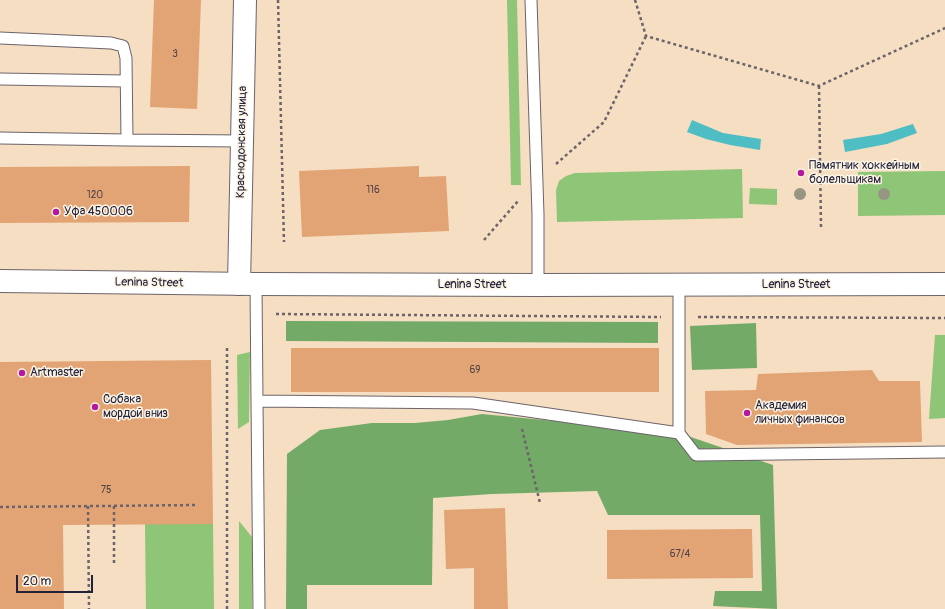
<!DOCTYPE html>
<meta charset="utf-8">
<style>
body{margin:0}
#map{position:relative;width:945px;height:609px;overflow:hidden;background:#f5dec2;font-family:Pangolin,sans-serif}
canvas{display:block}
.scale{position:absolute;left:16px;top:575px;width:77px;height:18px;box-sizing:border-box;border:2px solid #22223b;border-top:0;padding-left:5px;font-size:12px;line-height:14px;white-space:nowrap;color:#22223b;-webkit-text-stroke:3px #fcf5e5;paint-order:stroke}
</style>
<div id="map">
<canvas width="945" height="609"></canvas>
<div class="scale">20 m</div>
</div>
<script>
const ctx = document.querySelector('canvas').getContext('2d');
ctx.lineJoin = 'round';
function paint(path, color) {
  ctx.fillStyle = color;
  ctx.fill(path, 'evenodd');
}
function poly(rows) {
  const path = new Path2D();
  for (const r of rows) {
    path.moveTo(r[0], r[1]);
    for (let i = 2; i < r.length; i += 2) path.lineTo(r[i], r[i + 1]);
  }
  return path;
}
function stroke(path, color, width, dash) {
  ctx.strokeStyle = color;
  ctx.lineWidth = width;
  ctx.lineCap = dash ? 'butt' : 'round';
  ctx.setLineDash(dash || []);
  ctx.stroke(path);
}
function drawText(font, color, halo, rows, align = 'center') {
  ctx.font = font + ' Pangolin,sans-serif';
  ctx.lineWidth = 3;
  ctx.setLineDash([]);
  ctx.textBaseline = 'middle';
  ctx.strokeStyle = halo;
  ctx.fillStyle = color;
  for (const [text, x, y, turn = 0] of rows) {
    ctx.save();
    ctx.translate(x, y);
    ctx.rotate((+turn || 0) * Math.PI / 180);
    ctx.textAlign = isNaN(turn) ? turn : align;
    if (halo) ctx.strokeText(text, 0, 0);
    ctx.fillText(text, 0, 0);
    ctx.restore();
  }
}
paint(poly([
 [507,0,517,0,521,185,511,185],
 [742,169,743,218,557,222,556,190,559,181,566,176,575,173],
 [945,171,945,215,858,216,858,172],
 [750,188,777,189,777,205,749,204],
 [935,335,945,335,945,418,929,419],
 [250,352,249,422,238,429,237,355],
 [239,521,252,537,252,609,239,609],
 [145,524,213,524,214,609,146,609]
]), '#8fc577');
paint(poly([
 [286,321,658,322,658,343,286,341],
 [756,323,757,368,692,370,690,326],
 [482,414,679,433,773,465,777,609,713,606,715,591,762,591,760,515,608,515,597,491,492,494,433,498,432,585,307,585,307,609,286,609,287,454,320,430,372,423,415,423,448,420]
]), '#73aa68');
paint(poly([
 [692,120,723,133,761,139,760,150,730,145,706,139,687,132],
 [913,124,917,133,887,144,845,152,843,140,881,134]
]), '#4fbec4');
paint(poly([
 [154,0,201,0,197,109,150,107],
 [190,166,189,222,0,223,0,167],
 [419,166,419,177,446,176,449,231,302,237,299,171],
 [291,348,659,348,659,392,291,392],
 [211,360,213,524,63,525,64,609,0,609,0,362],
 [872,370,879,381,920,381,922,442,737,445,706,434,705,391,756,390,758,374],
 [505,508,508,609,474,609,474,568,446,569,444,510],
 [752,529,753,578,607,579,607,530]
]), '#e2a474');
const service = poly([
 [531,0,538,214,538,285],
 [0,38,111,43,123,46,126,58,127,140,243,141],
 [0,79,126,81],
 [0,138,127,140],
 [256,284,257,401],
 [679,433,696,455,945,452],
 [259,609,257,401,473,403,679,433,679,285]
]);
const minor = poly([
 [239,284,245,0]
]);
const secondary = poly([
 [0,281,256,284,538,285,945,284]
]);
stroke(service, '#6c646a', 13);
stroke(minor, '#6c646a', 24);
stroke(secondary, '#6c646a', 24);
stroke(poly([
 [278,0,284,242],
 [635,0,646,36,819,86,945,28],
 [819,86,821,227],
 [556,164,604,122,646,36],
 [484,240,518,201],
 [276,314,661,317],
 [698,317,945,318],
 [522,429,540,503],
 [88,506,89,609],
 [114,506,114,563],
 [0,507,198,505],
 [227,609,227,347]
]), '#6c646a', 2.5, [3, 3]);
stroke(service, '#fff', 11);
stroke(minor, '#fff', 22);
stroke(secondary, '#fff', 22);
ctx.fillStyle = '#969683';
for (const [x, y] of [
 [800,194],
 [884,194]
]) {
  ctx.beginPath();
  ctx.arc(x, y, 6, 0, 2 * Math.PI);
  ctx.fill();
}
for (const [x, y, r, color] of [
 [801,173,4,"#b5179e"],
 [56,212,4,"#b5179e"],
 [22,373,4,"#b5179e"],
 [95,407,4,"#b5179e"],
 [747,413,4,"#b5179e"]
]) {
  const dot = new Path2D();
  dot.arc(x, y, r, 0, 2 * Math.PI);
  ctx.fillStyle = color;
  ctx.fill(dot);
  stroke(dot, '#fcf5e5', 1.5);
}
drawText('10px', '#524249', null, [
 ["3",175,54],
 ["116",373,190],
 ["120",95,195],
 ["69",475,370],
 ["75",106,490],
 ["67/4",680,554]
]);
drawText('12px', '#22223b', '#fcf5e5', [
 ["Краснодонская улица",242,142,-89],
 ["Lenina Street",149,283,1],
 ["Lenina Street",472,285],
 ["Lenina Street",796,285]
]);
drawText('12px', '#22223b', '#fcf5e5', [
 ["Памятник хоккейным",809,166],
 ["болельщикам",809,180],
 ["Уфа 450006",64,212],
 ["Artmaster",30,373],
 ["Собака",103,400],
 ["мордой вниз",103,414],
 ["Академия",755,406],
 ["личных финансов",755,420]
], 'left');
</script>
